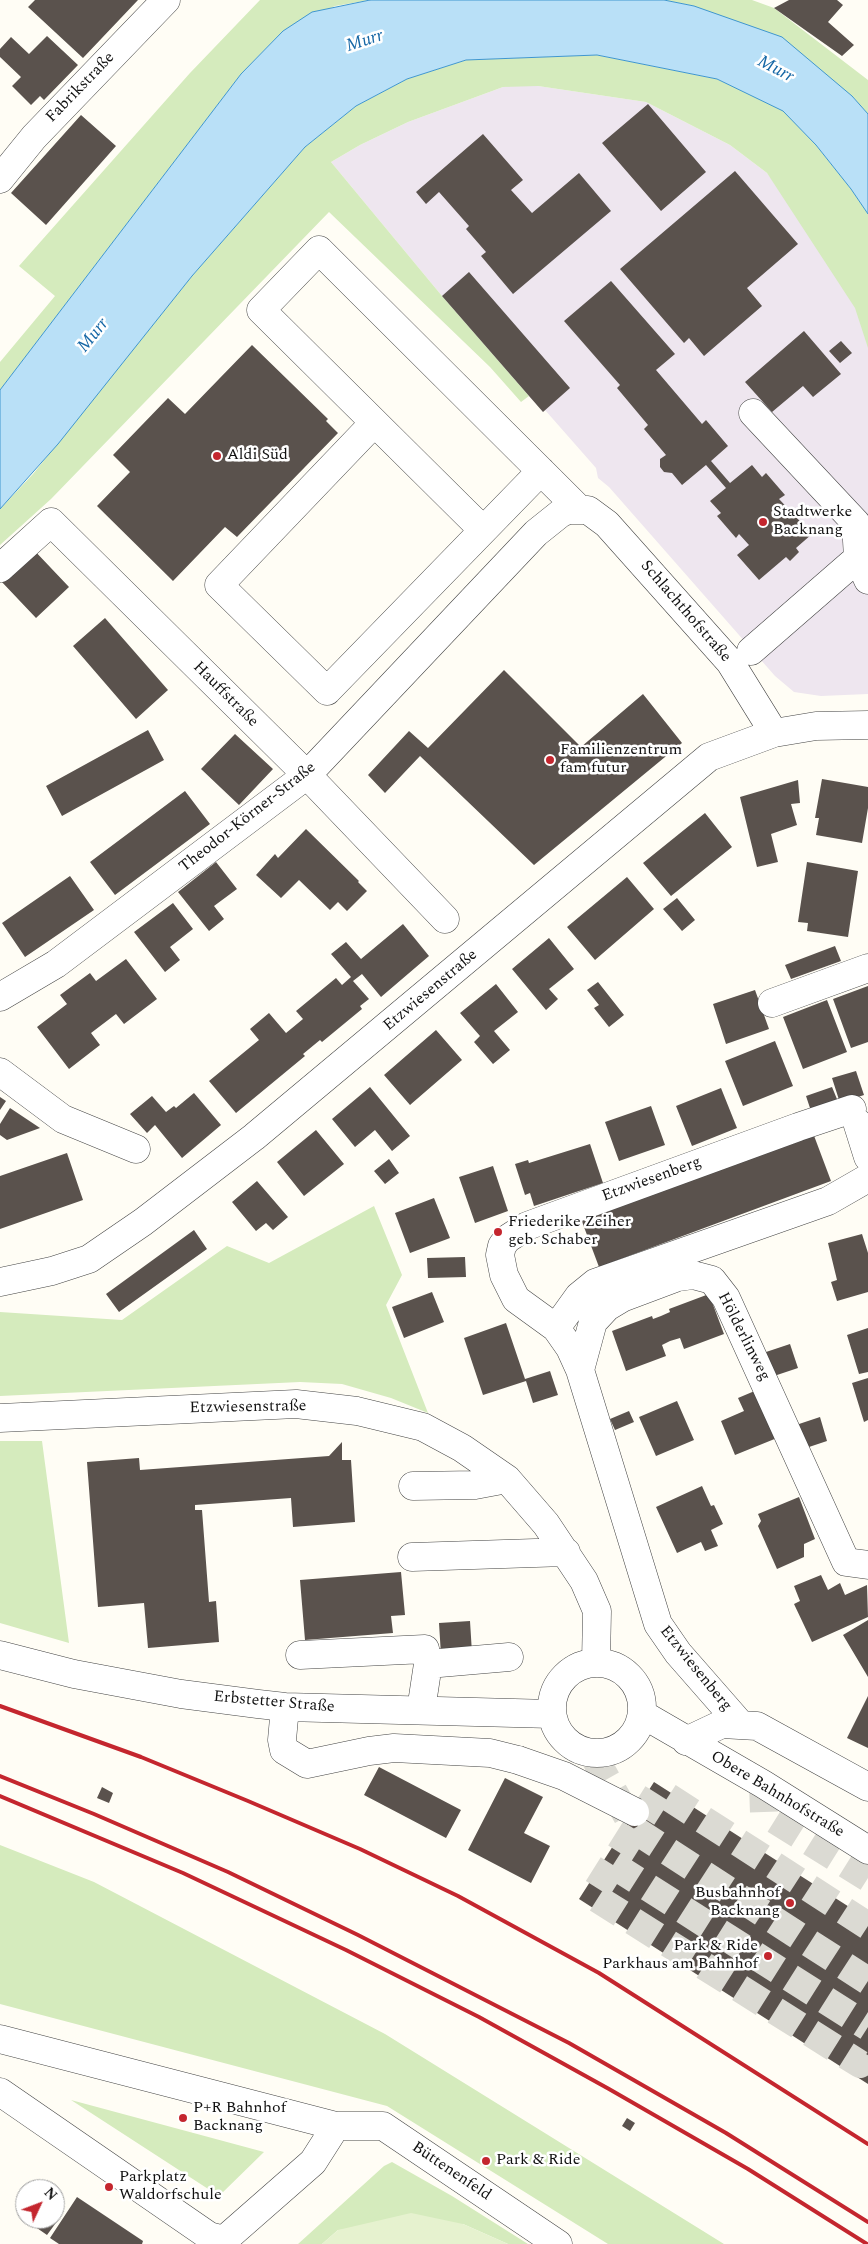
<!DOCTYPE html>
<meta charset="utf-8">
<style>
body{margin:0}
#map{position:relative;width:868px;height:2244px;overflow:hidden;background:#fffdf5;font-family:Spectral,serif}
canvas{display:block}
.north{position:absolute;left:15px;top:2179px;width:50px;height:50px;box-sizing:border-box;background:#fff;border:1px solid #a0a0a0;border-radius:50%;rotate:47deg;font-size:14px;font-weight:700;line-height:20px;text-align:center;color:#111}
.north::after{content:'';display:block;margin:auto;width:18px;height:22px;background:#c4262e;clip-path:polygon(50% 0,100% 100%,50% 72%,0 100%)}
</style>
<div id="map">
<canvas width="868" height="2244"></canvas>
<div class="north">N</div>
</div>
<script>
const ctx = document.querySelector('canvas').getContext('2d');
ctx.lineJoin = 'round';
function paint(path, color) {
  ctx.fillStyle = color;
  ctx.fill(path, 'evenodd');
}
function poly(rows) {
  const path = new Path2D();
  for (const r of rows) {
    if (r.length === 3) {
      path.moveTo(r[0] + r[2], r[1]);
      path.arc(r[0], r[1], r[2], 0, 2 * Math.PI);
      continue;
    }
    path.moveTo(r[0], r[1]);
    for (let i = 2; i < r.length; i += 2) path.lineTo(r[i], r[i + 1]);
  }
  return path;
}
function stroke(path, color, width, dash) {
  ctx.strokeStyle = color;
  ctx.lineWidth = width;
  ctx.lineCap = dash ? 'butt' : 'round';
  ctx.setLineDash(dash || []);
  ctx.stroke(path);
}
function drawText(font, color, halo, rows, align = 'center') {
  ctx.font = font + ' Spectral,serif';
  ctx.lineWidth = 5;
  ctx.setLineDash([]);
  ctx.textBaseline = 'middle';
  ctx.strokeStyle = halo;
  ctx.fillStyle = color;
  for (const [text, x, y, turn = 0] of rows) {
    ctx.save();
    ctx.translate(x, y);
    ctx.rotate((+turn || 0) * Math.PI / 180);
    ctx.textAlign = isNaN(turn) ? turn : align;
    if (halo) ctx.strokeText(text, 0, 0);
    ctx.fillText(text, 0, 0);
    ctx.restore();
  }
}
paint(poly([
 [517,85,538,86,646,102,730,145,767,173,868,305,868,694,821,696,794,692,775,676,609,487,598,478,596,468,545,410,543,412,442,296,331,162,360,145,408,122,503,87]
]), '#eee6ef');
paint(poly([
 [260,0,370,0,335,6,283,31,241,74,0,390,0,362,55,296,19,266,190,73],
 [664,0,752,0,774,8,868,80,868,114,852,96,694,6],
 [597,55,717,79,783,110,816,145,851,189,868,214,868,348,855,308,767,173,730,145,646,102,538,86,503,87,408,122,360,145,331,162,442,296,529,396,521,402,490,367,329,212,51,499,0,545,0,509,33,474,192,276,305,147,356,106,407,79,466,60],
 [374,1206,402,1275,386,1305,428,1413,391,1398,342,1384,300,1382,0,1396,0,1312,122,1320,227,1246,269,1263],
 [0,1441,42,1441,69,1643,0,1623],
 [0,1845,94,1882,385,2034,724,2244,608,2244,387,2106,0,2004],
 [71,2100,264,2152,219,2196],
 [392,2162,452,2196,528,2244,508,2244,463,2224,338,2230,322,2244,298,2244,384,2166]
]), '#d5ebbd');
paint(poly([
 [411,2213,463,2224,508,2244,322,2244,338,2230]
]), '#e6f2cf');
const water = poly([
 [370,0,664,0,694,6,782,37,852,96,868,114,868,214,851,189,816,145,783,111,717,79,597,55,466,60,407,79,356,106,305,147,192,276,58,444,0,509,0,390,241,74,283,31,312,12,370,0]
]);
paint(water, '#b9e0f7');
stroke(water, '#3f96cf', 1);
paint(poly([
 [35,0,138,0,83,58,28,7],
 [789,0,837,0,843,5,828,22,854,45,842,56,774,8],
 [47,36,78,65,44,100,40,96,31,105,12,86,21,77,0,57,0,49,11,37,29,54],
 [648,104,706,172,661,211,602,143],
 [81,115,116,146,46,225,11,193],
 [483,134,523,180,511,190,532,213,579,173,611,211,513,294,481,256,486,252,466,229,469,226,439,192,426,204,416,192],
 [735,171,798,244,747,288,762,306,704,356,689,338,684,343,620,269],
 [469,272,570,388,543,412,442,296],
 [611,281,675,354,656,370,702,424,706,420,728,446,711,461,730,483,752,465,762,477,766,473,785,495,779,499,812,534,796,548,799,552,790,561,786,557,759,580,737,555,749,545,739,534,736,538,717,516,721,513,710,501,726,488,706,465,682,485,672,473,664,472,660,467,660,459,666,455,644,429,648,425,617,388,620,385,564,321],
 [804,331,841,374,813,397,803,386,772,412,745,382],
 [841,341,852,353,840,363,829,351],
 [252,345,328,419,326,421,338,433,237,537,225,527,173,581,97,506,130,472,113,455,168,398,185,414],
 [32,548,69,587,36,618,0,580],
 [105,618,168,690,136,719,73,646],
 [504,670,581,747,643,694,682,743,534,865,420,756,385,793,368,775,409,731,428,748],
 [148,730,164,760,62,816,46,786],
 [235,734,273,769,239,805,201,769],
 [822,779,868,787,868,808,862,843,816,835,819,818,815,818],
 [798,780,800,803,791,804,797,825,771,834,778,862,757,867,740,797],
 [185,791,210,824,115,895,90,862],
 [705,813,732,847,671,896,643,863],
 [306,829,359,881,358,882,367,891,347,911,338,902,330,910,299,880,281,898,256,875,275,854,278,858],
 [216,862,237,889,214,906,224,919,209,931,178,892],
 [807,862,858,871,848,937,807,931,808,923,798,922],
 [70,876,94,910,25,957,2,923],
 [627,877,654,909,595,960,567,927],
 [677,898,695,920,682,931,663,909],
 [173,903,193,929,170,947,180,960,165,972,134,932],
 [403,924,429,956,381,997,362,974,353,981,369,999,360,1006,362,1009,322,1042,320,1040,303,1054,305,1056,236,1113,209,1081,259,1040,250,1029,269,1013,286,1033,303,1019,296,1011,336,978,342,985,351,977,331,954,346,942,361,959],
 [549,938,574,969,549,989,558,999,546,1010,512,969],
 [835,946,841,961,791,979,785,965],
 [126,959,157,999,124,1024,116,1014,91,1033,100,1045,69,1069,37,1027,67,1004,60,995,90,973,96,981],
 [598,982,624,1015,609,1027,594,1008,599,1005,587,990],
 [496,984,518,1012,494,1031,510,1050,493,1064,474,1042,480,1036,460,1013],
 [868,986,868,1042,851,1048,833,999],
 [755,990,769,1029,726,1044,713,1004],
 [827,1000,847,1052,803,1069,783,1017],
 [436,1030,462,1060,410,1105,384,1075],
 [775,1041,793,1086,743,1106,725,1061],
 [856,1071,864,1095,840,1103,832,1078],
 [370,1087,410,1136,392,1151,375,1130,355,1147,332,1119],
 [832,1087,839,1104,812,1114,806,1096],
 [721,1088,737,1128,692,1146,676,1106],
 [194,1093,221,1125,182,1158,155,1125,147,1133,130,1114,152,1096,166,1112,174,1106,176,1108],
 [0,1097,6,1101,0,1110],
 [651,1106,665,1145,619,1161,605,1122],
 [10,1108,40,1128,7,1140,0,1135,0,1124],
 [810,1125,831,1181,599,1267,578,1211],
 [316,1130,344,1164,304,1196,277,1162],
 [590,1144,603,1183,534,1206,530,1193,525,1195,515,1164,528,1160,529,1163],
 [67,1153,83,1200,0,1229,0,1176],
 [389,1159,399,1173,385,1184,374,1171],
 [493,1166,508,1211,475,1223,459,1177],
 [257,1181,288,1217,273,1230,266,1223,256,1231,232,1202],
 [434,1198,450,1238,410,1253,395,1213],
 [194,1230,207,1249,119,1312,106,1294],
 [862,1234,868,1253,868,1292,837,1301,831,1282,837,1280,828,1243],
 [465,1257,466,1277,428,1278,427,1258],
 [432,1292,444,1322,404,1338,392,1307],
 [709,1294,724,1334,684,1349,680,1338,670,1341,662,1345,666,1356,626,1371,612,1331,652,1316,653,1319,661,1316,670,1312,669,1309],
 [506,1323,525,1379,550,1371,558,1395,533,1403,526,1381,483,1395,464,1338],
 [868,1328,868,1372,859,1374,847,1335],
 [790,1344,798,1368,771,1377,763,1353],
 [868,1378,868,1420,864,1422,852,1383],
 [757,1390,777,1438,735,1455,721,1421,744,1411,738,1398],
 [677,1401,694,1440,656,1456,639,1417],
 [629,1411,634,1422,615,1430,610,1419],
 [820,1417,827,1441,803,1449,796,1425],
 [342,1442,342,1460,351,1460,355,1522,293,1527,291,1498,195,1505,195,1510,202,1510,209,1602,216,1601,219,1642,148,1648,144,1603,98,1607,87,1462,139,1458,140,1470,329,1456],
 [702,1486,711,1506,714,1505,723,1524,711,1530,718,1546,705,1551,701,1542,677,1553,656,1507],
 [799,1497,815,1539,804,1544,804,1557,777,1569,758,1526,761,1521,758,1514],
 [401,1572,405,1615,391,1616,393,1633,305,1640,300,1580],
 [821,1575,828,1590,840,1583,845,1595,867,1585,868,1617,812,1642,794,1604,800,1601,794,1586],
 [868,1620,868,1677,843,1635],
 [470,1621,472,1653,441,1655,439,1623],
 [868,1696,868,1748,847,1738],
 [379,1767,461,1810,446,1838,364,1795],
 [505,1778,543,1797,524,1833,550,1846,531,1883,468,1850],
 [654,1782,868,1919,868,2084,579,1899],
 [102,1787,113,1793,109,1803,97,1798],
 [627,2118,635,2123,630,2131,622,2126],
 [77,2197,143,2241,142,2244,59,2244,50,2238],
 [55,2218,58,2220,47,2235,34,2226,39,2219]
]), '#5a524d');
stroke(poly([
 [593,1755,635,1830,868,1981],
 [763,1784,764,1813,868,1878],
 [613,1865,868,2027],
 [868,1926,659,1791,593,1896,860,2064,868,2051]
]), '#dbdad3', 28, [28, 14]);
const minor = poly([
 [0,179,34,137,166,0],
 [753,413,856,523,858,558],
 [374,423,219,585,327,691,541,471],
 [483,530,261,310,319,250,579,509],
 [0,568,51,522,307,775,445,919],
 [751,651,858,558,868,580],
 [0,997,56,964,307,775,536,533,561,513,569,510,588,510,607,524,730,662,774,733],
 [772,1003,868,968],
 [0,1072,63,1119,136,1149],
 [857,1122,868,1157],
 [0,1282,52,1271,89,1259,143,1222,254,1137,709,757,774,733,816,726,868,725],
 [556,1328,579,1296,595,1283,828,1201,868,1178],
 [580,1370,593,1322,607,1307,622,1298,678,1277,693,1275,712,1280,726,1298,846,1562,868,1565],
 [0,1418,296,1404,357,1411,423,1427,462,1448,507,1479,546,1524,584,1581,597,1611,596,1662],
 [413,1486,475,1485,507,1479],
 [412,1557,566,1552],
 [0,1655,74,1674,181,1694,258,1704,285,1707,552,1714],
 [300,1655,425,1649,428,1664,509,1657],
 [597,1708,45],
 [285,1707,282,1740,284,1750,307,1764,369,1751,394,1748,490,1753,518,1760],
 [421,1710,428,1664],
 [642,1714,763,1784,868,1850],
 [741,1725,678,1653,658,1624,580,1370,570,1348,556,1328,516,1299,504,1275,500,1255,502,1246,507,1239,527,1226,798,1127,852,1109],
 [686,1741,722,1724,757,1726,868,1787],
 [0,2039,336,2126,313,2162,224,2240,209,2236,0,2092],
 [336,2126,383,2126,558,2244]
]);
stroke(minor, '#444', 29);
stroke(minor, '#fff', 28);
stroke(poly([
 [0,1706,141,1757,248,1801,360,1849,458,1896,599,1973,868,2144],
 [0,1776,94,1814,228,1872,358,1935,569,2043,726,2133,868,2222],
 [0,1796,183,1873,346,1950,479,2017,609,2089,748,2169,867,2244]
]), '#c4262e', 4);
const minorBridge = poly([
 [518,1760,564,1776,635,1812]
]);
stroke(minorBridge, '#444', 29, []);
stroke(minorBridge, '#fff', 28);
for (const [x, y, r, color] of [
 [217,456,5,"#c4262e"],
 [763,522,5,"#c4262e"],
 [550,760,5,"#c4262e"],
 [498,1232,5,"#c4262e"],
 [790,1903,5,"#c4262e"],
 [768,1956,5,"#c4262e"],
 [183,2118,5,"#c4262e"],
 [486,2161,5,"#c4262e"],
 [109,2187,5,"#c4262e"]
]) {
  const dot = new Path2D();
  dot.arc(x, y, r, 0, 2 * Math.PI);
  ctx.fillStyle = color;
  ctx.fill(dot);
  stroke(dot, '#fff', 2);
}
drawText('16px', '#111', '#fff', [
 ["Fabrikstraße",81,88,-46],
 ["Schlachthofstraße",685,612,49],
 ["Hauffstraße",225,695,45],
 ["Theodor-Körner-Straße",248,818,-38],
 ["Etzwiesenstraße",431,991,-40],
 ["Etzwiesenberg",652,1180,-20],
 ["Hölderlinweg",743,1337,63],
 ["Etzwiesenstraße",248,1408,-1],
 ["Etzwiesenberg",695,1669,51],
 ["Erbstetter Straße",274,1703,5],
 ["Obere Bahnhofstraße",777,1795,31],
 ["Büttenenfeld",451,2172,34]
]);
drawText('16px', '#111', '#fff', [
 ["Aldi Süd",227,456],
 ["Stadtwerke",773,513],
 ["Backnang",773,531],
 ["Familienzentrum",560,751],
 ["fam futur",560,769],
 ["Friederike Zeiher",508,1223],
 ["geb. Schaber",508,1241],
 ["Busbahnhof",780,1894,"right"],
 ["Backnang",780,1912,"right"],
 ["Park & Ride",758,1947,"right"],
 ["Parkhaus am Bahnhof",758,1965,"right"],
 ["P+R Bahnhof",193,2109],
 ["Backnang",193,2127],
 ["Park & Ride",496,2161],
 ["Parkplatz",119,2178],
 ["Waldorfschule",119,2196]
], 'left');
drawText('italic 18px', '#1768a6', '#fff', [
 ["Murr",365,42,-18],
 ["Murr",775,70,28],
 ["Murr",94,336,-51]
]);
</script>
